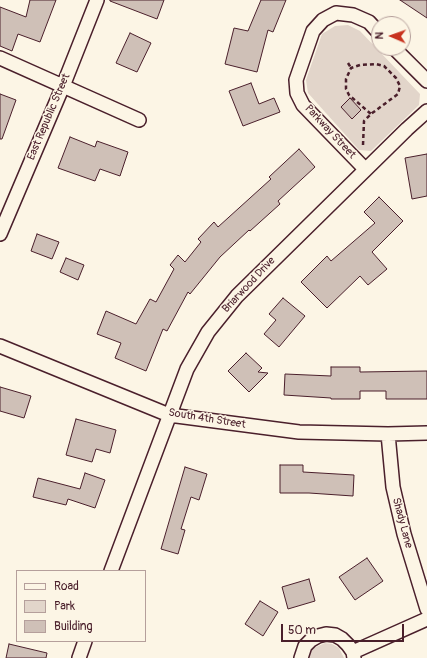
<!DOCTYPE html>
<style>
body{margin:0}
#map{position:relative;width:427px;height:658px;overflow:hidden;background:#fcf5e5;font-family:Pangolin,sans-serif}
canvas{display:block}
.legend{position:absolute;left:16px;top:570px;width:130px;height:72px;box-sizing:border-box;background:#fcf5e5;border:1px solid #b59f9b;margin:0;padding:5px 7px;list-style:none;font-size:12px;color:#4a1f2b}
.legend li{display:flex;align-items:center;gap:8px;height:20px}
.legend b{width:20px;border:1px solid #b59f9b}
.north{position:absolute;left:371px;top:16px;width:40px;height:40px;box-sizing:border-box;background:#fcf5e5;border:1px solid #b59f9b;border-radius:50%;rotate:272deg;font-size:11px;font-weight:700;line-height:16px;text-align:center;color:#4a1f2b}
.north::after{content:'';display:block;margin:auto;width:14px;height:18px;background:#c8321e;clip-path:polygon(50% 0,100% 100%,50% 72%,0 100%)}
.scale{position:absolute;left:281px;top:624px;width:123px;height:18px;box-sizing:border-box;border:2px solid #4a1f2b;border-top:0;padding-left:5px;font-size:12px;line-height:14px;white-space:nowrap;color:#4a1f2b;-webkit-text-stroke:3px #fcf5e5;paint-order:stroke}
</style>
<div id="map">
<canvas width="427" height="658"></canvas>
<ul class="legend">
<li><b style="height:5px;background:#fcf5e5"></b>Road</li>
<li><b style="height:11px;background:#e2d5ca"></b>Park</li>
<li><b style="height:11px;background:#cfc0b7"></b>Building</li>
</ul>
<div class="north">N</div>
<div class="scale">50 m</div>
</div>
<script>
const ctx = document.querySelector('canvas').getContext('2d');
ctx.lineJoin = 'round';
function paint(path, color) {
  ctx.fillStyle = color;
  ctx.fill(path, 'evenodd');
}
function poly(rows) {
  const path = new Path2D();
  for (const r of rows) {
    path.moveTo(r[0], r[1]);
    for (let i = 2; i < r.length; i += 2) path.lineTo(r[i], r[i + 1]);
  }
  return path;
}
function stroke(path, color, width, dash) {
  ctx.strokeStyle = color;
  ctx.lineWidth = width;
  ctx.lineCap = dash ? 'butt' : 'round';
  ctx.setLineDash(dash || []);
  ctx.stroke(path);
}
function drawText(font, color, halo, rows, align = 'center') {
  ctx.font = font + ' Pangolin,sans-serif';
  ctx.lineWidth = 3;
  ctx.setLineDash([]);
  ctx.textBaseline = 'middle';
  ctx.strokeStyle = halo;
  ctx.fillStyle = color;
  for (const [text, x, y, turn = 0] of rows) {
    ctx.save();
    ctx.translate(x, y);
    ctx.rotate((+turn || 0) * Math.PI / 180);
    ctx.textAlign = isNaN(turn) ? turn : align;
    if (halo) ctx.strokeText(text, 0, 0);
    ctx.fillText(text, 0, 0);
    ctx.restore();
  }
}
paint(poly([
 [348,25,360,31,420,94,419,105,371,151,359,150,308,93,306,80,322,34,335,26],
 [325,643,332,644,339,648,344,658,308,658,309,654,314,648]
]), '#e2d5ca');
const building = poly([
 [30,0,56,0,40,42,18,34,12,51,0,46,0,7,26,17,30,0],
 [110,0,164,0,157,19,110,1,110,0],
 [261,0,286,0,273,32,268,30,257,72,225,64,234,28,248,31,261,0],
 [400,0,427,0,427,18,400,0],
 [130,33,151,43,137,72,116,63,130,33],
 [251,83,259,104,274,98,280,112,243,126,229,91,251,83],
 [0,94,16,100,2,139,0,139,0,94],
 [350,98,361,110,352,119,341,107,350,98],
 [70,137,95,147,97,141,128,152,120,176,100,169,95,181,58,168,70,137],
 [299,149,315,167,278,201,280,204,250,231,249,230,220,257,190,294,188,292,167,331,163,329,146,371,115,358,121,343,97,334,106,311,136,324,150,299,156,302,174,269,170,265,178,255,185,262,201,242,198,239,214,222,218,227,271,179,269,177,299,149],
 [427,154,427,196,412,199,405,158,427,154],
 [379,197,403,221,372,252,387,269,368,285,360,276,327,308,301,282,327,256,331,261,375,223,364,212,379,197],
 [37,234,59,242,52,259,31,251,37,234],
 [66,258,84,265,78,280,60,272,66,258],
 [283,298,305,316,279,347,264,334,276,320,269,314,283,298],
 [246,353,262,368,258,372,268,373,249,392,228,371,246,353],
 [331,367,360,367,360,372,427,371,427,399,386,399,386,391,360,391,360,399,331,399,331,398,284,395,285,374,331,376,331,367],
 [0,387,31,396,24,418,0,411,0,387],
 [76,419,116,430,110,453,96,449,92,462,66,455,76,419],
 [280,465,303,465,303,472,354,475,353,496,309,493,280,493,280,465],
 [185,467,207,474,199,500,191,497,181,529,185,530,178,554,161,549,185,467],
 [85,473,105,480,95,508,68,499,66,505,33,497,38,478,80,489,85,473],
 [367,558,383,581,355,600,339,577,367,558],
 [309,579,315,601,288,609,282,587,309,579],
 [260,601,278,612,263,636,245,624,260,601],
 [9,644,47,653,46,658,6,658,9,644]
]);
paint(building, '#cfc0b7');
stroke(building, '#4a1f2b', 1);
const minor = poly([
 [394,48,427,81],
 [0,58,139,120],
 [365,169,303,105,297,93,296,80,313,31,323,20,336,13,353,15,369,22,379,33],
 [0,234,63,86,97,0],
 [0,346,169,415,299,432,388,434,427,433],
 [388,434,393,487,404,534,427,609],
 [111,571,187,369,208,332,237,296,407,129,427,111],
 [353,652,427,619],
 [79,658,85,641],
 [301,658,305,646,311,640,318,636,326,634,335,635,342,639,348,645,353,652,354,658]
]);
stroke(minor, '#4a1f2b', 16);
stroke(poly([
 [348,63,351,68],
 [363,145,364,121,371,114,398,94,400,86,396,78,384,66,376,64,360,65,351,68,346,79,346,89,349,95,371,114]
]), '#4a1f2b', 2.5, [4, 3]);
stroke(minor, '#fcf5e5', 13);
drawText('11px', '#4a1f2b', '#fcf5e5', [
 ["East Republic Street",49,117,-67],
 ["Parkway Street",330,132,47],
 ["Briarwood Drive",249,285,-47],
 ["South 4th Street",207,419,9],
 ["Shady Lane",402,523,75]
]);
</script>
